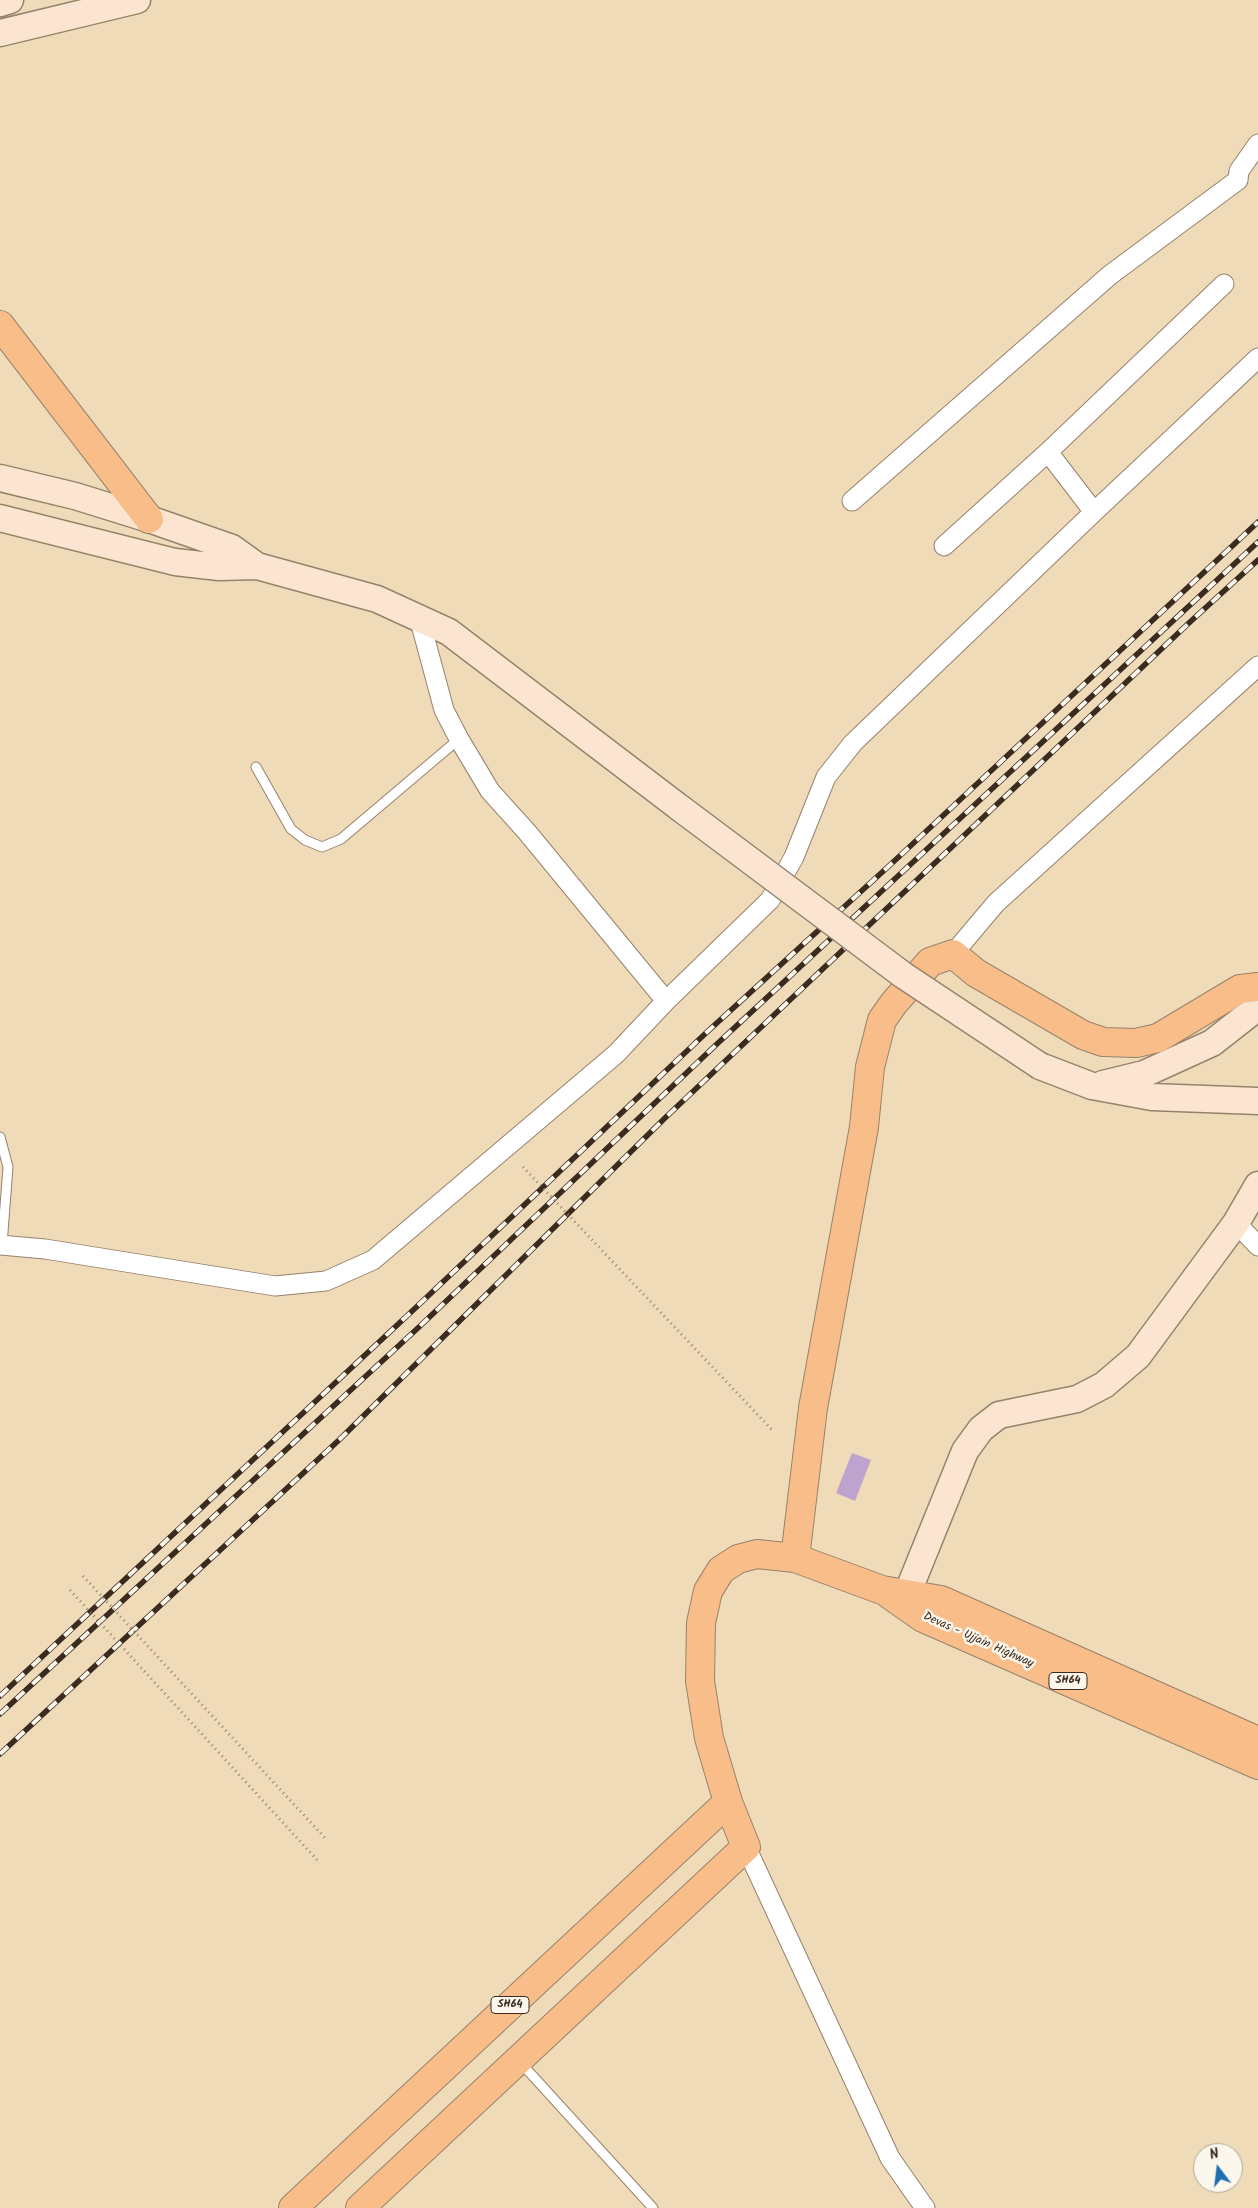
<!DOCTYPE html>
<style>
body{margin:0}
#map{position:relative;width:1258px;height:2208px;overflow:hidden;background:#f0dbb9;font-family:Kalam,sans-serif}
canvas{display:block}
.north{position:absolute;left:1193px;top:2143px;width:50px;height:50px;box-sizing:border-box;background:#fbf7ec;border:1px solid #aea59a;border-radius:50%;rotate:345deg;font-size:14px;font-weight:700;line-height:20px;text-align:center;color:#3b2a1e}
.north::after{content:'';display:block;margin:auto;width:18px;height:22px;background:#1f6fb2;clip-path:polygon(50% 0,100% 100%,50% 72%,0 100%)}
</style>
<div id="map">
<canvas width="1258" height="2208"></canvas>
<div class="north">N</div>
</div>
<script>
const ctx = document.querySelector('canvas').getContext('2d');
ctx.lineJoin = 'round';
function paint(path, color) {
  ctx.fillStyle = color;
  ctx.fill(path, 'evenodd');
}
function poly(rows) {
  const path = new Path2D();
  for (const r of rows) {
    path.moveTo(r[0], r[1]);
    for (let i = 2; i < r.length; i += 2) path.lineTo(r[i], r[i + 1]);
  }
  return path;
}
function stroke(path, color, width, dash) {
  ctx.strokeStyle = color;
  ctx.lineWidth = width;
  ctx.lineCap = dash ? 'butt' : 'round';
  ctx.setLineDash(dash || []);
  ctx.stroke(path);
}
function drawText(font, color, halo, rows, align = 'center') {
  ctx.font = font + ' Kalam,sans-serif';
  ctx.lineWidth = 5;
  ctx.setLineDash([]);
  ctx.textBaseline = 'middle';
  ctx.strokeStyle = halo;
  ctx.fillStyle = color;
  for (const [text, x, y, turn = 0] of rows) {
    ctx.save();
    ctx.translate(x, y);
    ctx.rotate((+turn || 0) * Math.PI / 180);
    ctx.textAlign = isNaN(turn) ? turn : align;
    if (halo) ctx.strokeText(text, 0, 0);
    ctx.fillText(text, 0, 0);
    ctx.restore();
  }
}
paint(poly([
 [852,1453,871,1460,855,1501,836,1493]
]), '#bda3cd');
const lane = poly([
 [256,767,291,829,305,840,322,847,341,839,459,739],
 [0,1137,8,1167,2,1245],
 [521,2063,653,2208]
]);
const street = poly([
 [852,501,1110,275,1238,180,1239,171,1258,144],
 [1094,512,1048,452,1224,284],
 [944,546,1048,452],
 [419,617,444,710,459,739,490,791,527,832,666,1001],
 [953,954,996,903,1258,666],
 [1236,1223,1258,1246],
 [0,1245,45,1249,275,1286,326,1281,373,1260,616,1054,666,1001,770,900,794,857,826,777,853,743,1094,512,1258,358],
 [746,1847,890,2158,925,2208]
]);
const secondary = poly([
 [0,3,10,0],
 [0,33,137,0],
 [0,478,75,496,149,519,232,548,257,566],
 [0,518,175,562,219,567,257,566,377,599,449,632,680,808],
 [1040,1066,1092,1086,1152,1097,1258,1101],
 [1103,1084,1144,1074,1212,1043,1258,1007],
 [903,1604,965,1451,981,1429,999,1415,1077,1399,1104,1385,1138,1356,1236,1223,1258,1185]
]);
const primary = poly([
 [0,325,149,519],
 [795,1558,813,1408,864,1127,870,1067,882,1020,894,1003,930,962,953,954,976,973,1083,1035,1103,1042,1136,1043,1158,1038,1240,989,1258,987],
 [890,1595,923,1618,1258,1765],
 [293,2208,728,1802],
 [360,2208,746,1847,728,1802,709,1738,700,1681,701,1623,708,1591,721,1570,738,1559,757,1554,795,1558,882,1590,941,1600,1258,1741]
]);
stroke(lane, '#96826c', 11);
stroke(street, '#96826c', 21);
stroke(secondary, '#96826c', 29);
stroke(primary, '#96826c', 30);
stroke(lane, '#fff', 9);
stroke(street, '#fff', 19);
stroke(secondary, '#fce5d0', 26);
stroke(primary, '#f8bd89', 28);
const rail = poly([
 [0,1696,409,1314,707,1032,890,865,1258,522],
 [0,1714,419,1327,718,1043,1258,542],
 [0,1754,339,1440,666,1117,1190,622,1258,560]
]);
stroke(rail, '#3b2a1e', 5.5);
stroke(rail, '#fbf7ec', 4, [11]);
const secondaryBridge = poly([
 [680,808,903,975,1040,1066]
]);
stroke(secondaryBridge, '#96826c', 29, []);
stroke(poly([
 [523,1167,774,1432],
 [83,1576,325,1838],
 [70,1590,319,1862]
]), '#96826c', 3, [1, 4]);
stroke(secondaryBridge, '#fce5d0', 26);
for (const [x, y, w] of [
 [1068,1681,38],
 [510,2005,38]
]) {
  const box = new Path2D();
  box.roundRect(x - w / 2, y - 8.5, w, 17, 4);
  ctx.fillStyle = '#fbf7ec';
  ctx.fill(box);
  stroke(box, '#3b2a1e', 1);
}
drawText('bold 11px', '#3b2a1e', null, [
 ["SH64",1068,1681],
 ["SH64",510,2005]
]);
drawText('12px', '#3b2a1e', '#fbf7ec', [
 ["Devas - Ujjain Highway",978,1641,24]
]);
</script>
